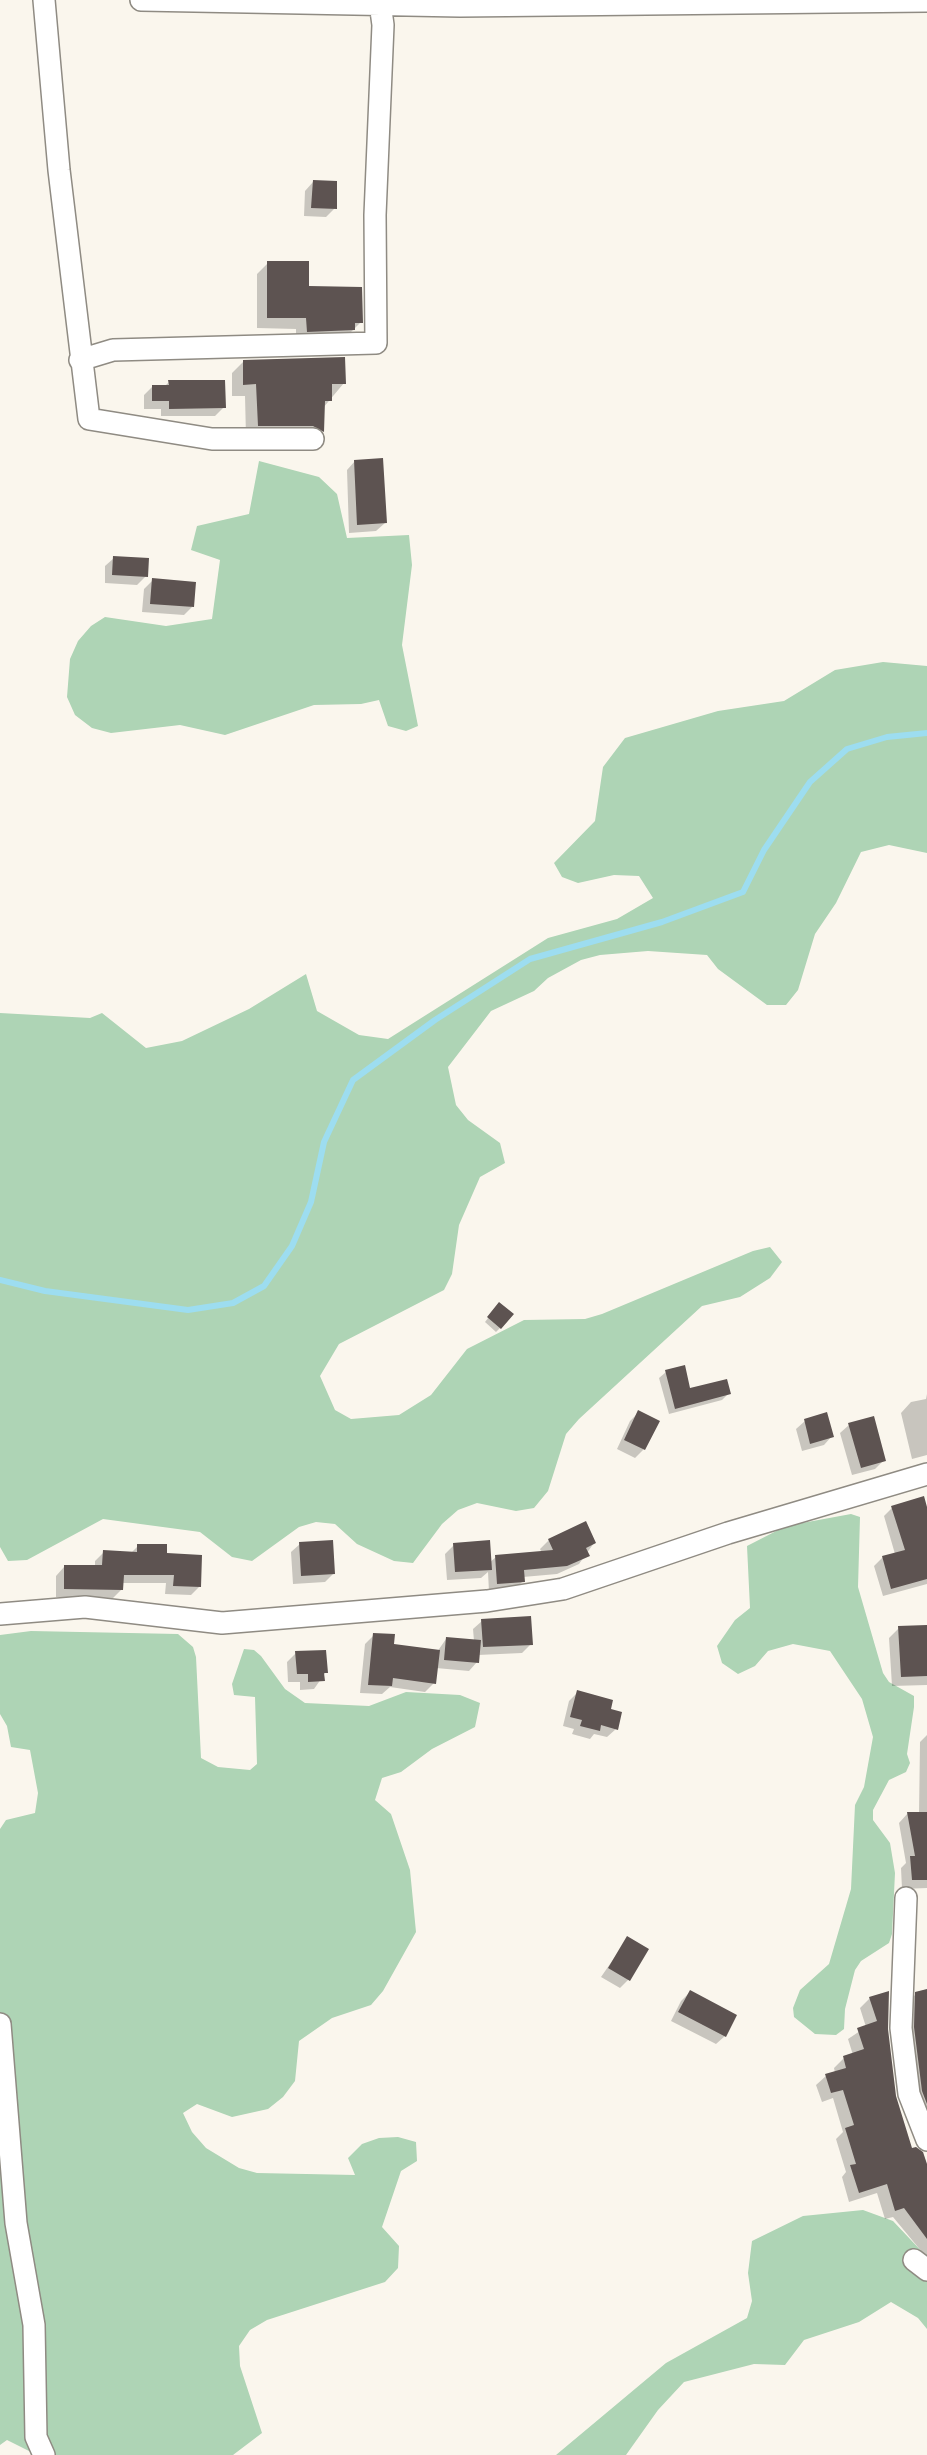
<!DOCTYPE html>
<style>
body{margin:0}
canvas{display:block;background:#faf6ed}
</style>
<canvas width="927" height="2455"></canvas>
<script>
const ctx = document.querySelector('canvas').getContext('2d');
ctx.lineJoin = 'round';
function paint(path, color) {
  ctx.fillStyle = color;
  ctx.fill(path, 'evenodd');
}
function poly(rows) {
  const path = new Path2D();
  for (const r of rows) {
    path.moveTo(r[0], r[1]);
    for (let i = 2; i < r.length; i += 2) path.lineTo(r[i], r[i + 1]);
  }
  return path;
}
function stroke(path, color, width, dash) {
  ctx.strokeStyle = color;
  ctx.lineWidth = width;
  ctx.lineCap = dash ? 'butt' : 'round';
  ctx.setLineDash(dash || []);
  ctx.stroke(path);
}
paint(poly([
 [259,461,319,477,337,494,347,538,409,535,412,565,402,645,418,726,406,731,388,726,379,700,361,704,314,705,225,735,180,725,111,733,92,728,75,715,67,697,70,659,78,641,91,626,105,617,166,626,212,619,220,560,191,550,197,526,249,514],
 [883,662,927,666,927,853,889,845,861,852,836,903,815,934,798,990,786,1005,767,1005,718,969,707,955,648,951,600,955,581,960,548,978,534,991,491,1011,448,1067,456,1105,468,1120,500,1143,505,1163,480,1177,459,1225,452,1274,444,1290,339,1344,320,1376,335,1410,351,1419,399,1415,431,1395,467,1349,524,1320,585,1319,602,1314,753,1251,770,1247,782,1262,770,1278,740,1297,702,1306,579,1419,566,1434,548,1491,534,1508,516,1511,477,1503,458,1510,442,1524,413,1563,394,1561,357,1544,335,1524,316,1522,299,1527,252,1561,232,1557,200,1532,103,1519,27,1560,8,1561,0,1547,0,1013,90,1018,102,1013,146,1048,182,1041,249,1009,306,974,317,1011,359,1035,388,1039,548,938,617,919,653,898,639,876,614,875,578,883,562,877,554,863,595,821,603,767,625,738,718,711,784,701,835,670],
 [851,1514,860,1517,858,1587,883,1673,889,1682,914,1696,914,1707,907,1754,910,1763,906,1772,889,1780,873,1810,873,1820,890,1843,895,1873,892,1934,889,1943,861,1961,855,1970,845,2009,844,2029,836,2035,815,2034,794,2017,793,2008,800,1990,829,1964,851,1889,855,1805,864,1787,873,1737,862,1699,830,1651,793,1644,768,1651,755,1666,738,1674,722,1663,717,1646,735,1620,750,1608,747,1546,786,1526],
 [31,1631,178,1634,193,1647,196,1657,201,1758,218,1767,250,1770,257,1764,255,1697,234,1695,232,1684,244,1649,254,1650,261,1656,285,1689,305,1703,369,1706,406,1692,460,1695,480,1703,475,1727,432,1749,401,1772,382,1778,375,1800,391,1814,410,1870,416,1932,383,1991,371,2005,332,2018,299,2041,295,2081,283,2097,268,2109,232,2117,197,2104,183,2113,192,2132,206,2148,239,2168,257,2173,355,2175,348,2158,362,2144,379,2138,398,2137,416,2142,417,2161,401,2171,382,2227,399,2246,398,2268,385,2282,267,2320,250,2330,239,2346,240,2366,262,2433,233,2455,37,2455,7,2440,0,2445,0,1829,6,1820,35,1813,38,1793,30,1750,11,1747,7,1726,0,1714,0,1635],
 [863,2210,893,2221,927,2257,927,2329,918,2318,891,2302,859,2322,804,2340,785,2365,754,2364,684,2382,658,2410,626,2455,556,2455,666,2363,747,2318,752,2301,748,2273,752,2241,803,2216]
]), '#aed4b5');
paint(poly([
 [313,182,335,208,326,217,304,216,305,191],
 [268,263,307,287,361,322,342,341,296,342,296,329,257,328,257,274],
 [244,361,344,383,323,408,323,431,311,443,246,437,245,396,232,396,232,373],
 [169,382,224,407,215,416,161,416,161,409,144,409,144,395,153,386,165,386],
 [355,461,385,523,376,531,349,533,347,470],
 [114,558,146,576,137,585,105,583,105,566],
 [153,580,192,607,184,615,142,612,144,589],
 [496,1308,500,1328,496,1332,485,1322],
 [666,1372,689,1390,729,1393,722,1400,669,1414,659,1378],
 [927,1394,927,1455,912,1459,901,1413,911,1402,926,1399],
 [639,1412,657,1422,644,1449,635,1458,617,1449,630,1421],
 [805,1421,832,1436,824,1445,802,1451,796,1429],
 [849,1425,884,1460,875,1469,852,1475,840,1433],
 [892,1508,927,1513,927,1584,883,1596,874,1566,883,1557,895,1554,884,1516],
 [549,1540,594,1543,579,1564,557,1574,523,1577,523,1581,514,1590,489,1592,488,1572,481,1578,447,1580,445,1554,454,1545,489,1563,496,1557,542,1553,540,1549],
 [300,1544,334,1573,325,1582,293,1584,291,1552],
 [138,1546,200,1586,191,1595,165,1594,166,1583,122,1583,122,1589,113,1598,56,1597,56,1576,64,1567,95,1567,95,1561,104,1552,130,1554],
 [482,1621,531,1644,522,1653,478,1655,477,1662,469,1671,436,1668,434,1683,425,1692,390,1687,382,1694,360,1693,365,1644,374,1635,392,1646,437,1652,446,1639,474,1641,473,1629],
 [927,1627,927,1685,892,1686,889,1638,899,1628],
 [296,1653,326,1672,314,1689,300,1690,300,1682,288,1682,287,1662],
 [578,1692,609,1710,616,1729,607,1737,594,1734,590,1739,572,1734,574,1729,563,1726,569,1701],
 [927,1735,927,1888,902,1889,901,1868,906,1863,899,1823,908,1813,919,1814,920,1742],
 [628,1938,628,1980,620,1988,601,1977],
 [927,1991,927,2115,918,2116,906,2004,916,1994],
 [690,1992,725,2036,716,2044,671,2021,681,2001],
 [870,1998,886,2029,894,2096,911,2150,927,2166,927,2258,893,2217,885,2219,877,2193,849,2202,842,2177,846,2172,836,2139,843,2132,833,2098,822,2102,816,2085,826,2076,835,2073,834,2068,844,2058,853,2055,848,2039,866,2027,860,2008]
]), '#0003');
stroke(poly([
 [0,1280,45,1291,188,1310,233,1303,264,1286,292,1246,311,1202,324,1142,353,1080,435,1020,530,959,662,922,743,892,764,850,810,782,847,749,887,737,927,733]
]), '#9dddf0', 6);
paint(poly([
 [313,180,337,181,337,209,311,208],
 [267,261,309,261,309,286,362,287,363,323,355,323,355,330,307,332,306,318,267,318],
 [345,357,346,384,332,384,332,401,325,401,324,432,313,426,258,426,256,384,243,385,243,360],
 [168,380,225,380,226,408,169,409,169,401,152,401,152,385,169,385],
 [383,458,387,523,357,525,354,460],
 [113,556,149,558,148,577,112,575],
 [152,578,196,582,194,607,150,604],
 [499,1302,514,1314,501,1329,487,1317],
 [685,1365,690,1388,727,1379,731,1394,675,1409,665,1370],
 [638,1410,660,1421,645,1450,624,1440],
 [827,1412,834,1437,810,1444,804,1419],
 [874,1416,886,1461,861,1468,848,1423],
 [924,1496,927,1507,927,1579,891,1589,882,1556,905,1550,891,1506],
 [586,1521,596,1543,586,1548,590,1556,567,1566,524,1570,525,1582,497,1584,495,1555,553,1550,548,1539],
 [333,1540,335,1574,301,1576,299,1542],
 [490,1540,492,1570,455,1572,453,1543],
 [137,1544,167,1544,167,1553,202,1555,201,1587,173,1586,174,1575,124,1575,123,1590,64,1589,64,1565,102,1565,103,1550,137,1552],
 [531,1616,533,1645,483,1647,481,1619],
 [927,1625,927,1676,901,1677,898,1626],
 [373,1633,395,1634,394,1644,440,1650,436,1684,393,1678,392,1686,368,1685],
 [446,1637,481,1640,479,1663,444,1660],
 [326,1650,328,1673,324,1673,325,1681,308,1682,308,1674,297,1674,295,1651],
 [577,1690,613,1700,611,1709,622,1712,618,1730,601,1725,600,1731,580,1726,582,1720,570,1717],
 [907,1812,927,1812,927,1880,912,1880,910,1856,915,1856],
 [627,1936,649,1949,630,1981,608,1968],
 [927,1989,927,2104,922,2091,914,2027,915,1992],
 [690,1990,737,2015,726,2037,678,2012],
 [889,1991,888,2029,896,2096,912,2148,916,2147,923,2152,927,2164,927,2239,904,2208,895,2211,887,2184,859,2193,850,2165,856,2164,845,2128,854,2125,843,2090,831,2093,825,2074,846,2068,843,2056,864,2049,857,2028,877,2021,869,1997]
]), '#5d5351');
const street = poly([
 [44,0,59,170,89,419,212,439,313,439],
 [141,0,460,6,927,1],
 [80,360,113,350,376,343,375,215,383,25,380,3],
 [0,1614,85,1607,222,1623,487,1601,563,1589,728,1533,927,1474],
 [906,1898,901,2028,909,2094,927,2140],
 [0,2024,16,2223,34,2325,36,2437,44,2455],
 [914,2260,927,2270]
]);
stroke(street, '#8f8b83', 24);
stroke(street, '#fff', 21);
</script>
